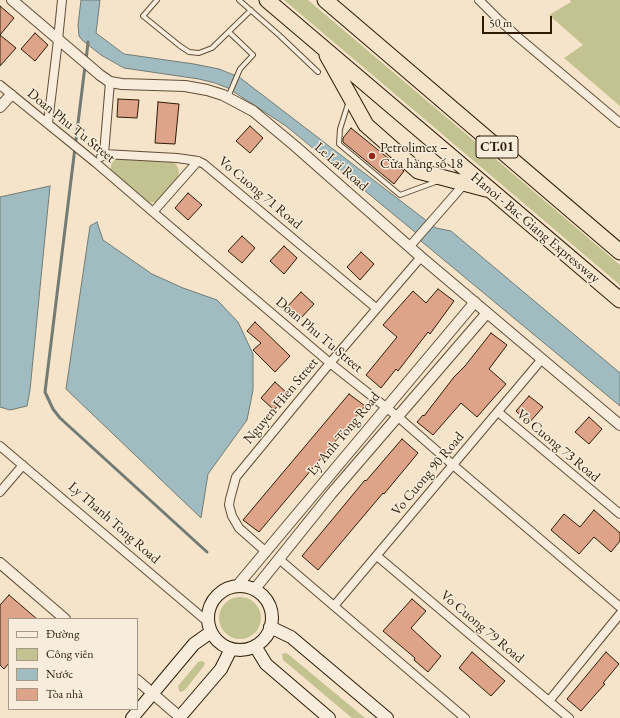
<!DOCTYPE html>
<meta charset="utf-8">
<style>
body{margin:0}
#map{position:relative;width:620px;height:718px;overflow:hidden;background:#f5e4c9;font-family:"EB Garamond",serif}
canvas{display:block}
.legend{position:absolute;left:8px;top:618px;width:130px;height:92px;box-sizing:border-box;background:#f8eddc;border:1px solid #a79986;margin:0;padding:5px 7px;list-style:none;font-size:12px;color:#2e1b04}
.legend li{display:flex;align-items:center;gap:8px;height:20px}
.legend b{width:20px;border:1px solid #a79986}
.scale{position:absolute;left:482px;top:16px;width:70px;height:18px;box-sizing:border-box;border:2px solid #2e1b04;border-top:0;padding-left:5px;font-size:12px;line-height:14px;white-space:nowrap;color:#2e1b04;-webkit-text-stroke:3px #f8eddc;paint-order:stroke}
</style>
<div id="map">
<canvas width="620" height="718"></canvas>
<ul class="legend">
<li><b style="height:5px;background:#f8eddc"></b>Đường</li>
<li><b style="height:11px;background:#c3c291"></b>Công viên</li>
<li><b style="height:11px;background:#a0bcc0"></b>Nước</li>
<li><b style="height:11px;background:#dda48a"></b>Tòa nhà</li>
</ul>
<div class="scale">50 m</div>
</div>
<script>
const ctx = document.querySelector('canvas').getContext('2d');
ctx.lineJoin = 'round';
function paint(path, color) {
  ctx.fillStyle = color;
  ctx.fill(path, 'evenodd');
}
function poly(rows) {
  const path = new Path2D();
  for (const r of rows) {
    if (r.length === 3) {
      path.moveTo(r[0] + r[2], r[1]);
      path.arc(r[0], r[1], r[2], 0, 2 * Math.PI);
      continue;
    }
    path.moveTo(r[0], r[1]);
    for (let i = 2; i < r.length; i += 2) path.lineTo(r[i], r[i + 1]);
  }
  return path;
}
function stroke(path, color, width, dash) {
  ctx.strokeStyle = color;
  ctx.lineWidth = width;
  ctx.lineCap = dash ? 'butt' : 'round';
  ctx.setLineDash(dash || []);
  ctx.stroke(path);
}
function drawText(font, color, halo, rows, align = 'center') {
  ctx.font = font + ' "EB Garamond",serif';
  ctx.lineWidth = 3;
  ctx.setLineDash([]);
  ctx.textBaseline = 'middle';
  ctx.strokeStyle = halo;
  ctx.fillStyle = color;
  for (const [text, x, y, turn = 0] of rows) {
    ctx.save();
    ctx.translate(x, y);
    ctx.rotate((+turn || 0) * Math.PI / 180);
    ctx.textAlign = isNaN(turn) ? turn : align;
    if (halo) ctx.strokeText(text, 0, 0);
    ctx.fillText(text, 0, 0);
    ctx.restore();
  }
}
paint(poly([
 [284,0,308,0,485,150,620,265,620,285],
 [570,0,620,0,620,106,564,58,583,45,549,15,571,2],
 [115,159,171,162,176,164,178,168,179,172,178,178,157,203,149,202,111,170,111,163],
 [240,618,21],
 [285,653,288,654,365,718,352,718,283,660,282,654],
 [202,661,205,663,204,666,185,690,181,692,179,691,178,686,198,662]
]), '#c3c291');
const water = poly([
 [81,0,100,0,96,33,124,54,194,64,219,69,239,77,436,228,451,231,620,373,620,406,421,241,415,232,286,126,228,88,215,83,199,79,124,68,101,55,82,40,79,36,78,25,81,0],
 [50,186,30,390,27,406,10,410,0,407,0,197,50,186],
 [97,222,103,240,152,274,183,288,217,300,238,322,253,354,253,390,247,420,208,474,201,518,66,389,90,226,97,222]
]);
paint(water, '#a0bcc0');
stroke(water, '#727c75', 1);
stroke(poly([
 [86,61,88,42],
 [85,66,45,392,53,409,60,418,207,552]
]), '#727c75', 3);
const building = poly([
 [0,6,14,18,0,35,16,48,0,66,0,6],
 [35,33,48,45,35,61,21,49,35,33],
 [118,99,139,100,137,118,117,117,118,99],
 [158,102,179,104,175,144,155,143,158,102],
 [250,126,263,138,250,153,236,141,250,126],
 [351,128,404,171,394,184,343,142,343,138,351,128],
 [188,193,202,205,188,220,175,208,188,193],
 [242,236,255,248,242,263,228,251,242,236],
 [284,246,297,258,284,274,270,261,284,246],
 [361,252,374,264,360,280,347,267,361,252],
 [438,289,454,301,430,334,428,332,398,371,396,369,381,388,366,375,397,337,383,325,413,291,426,303,438,289],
 [301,292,314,304,300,319,287,307,301,292],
 [255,322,290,356,275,372,253,350,261,343,247,331,255,322],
 [491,333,507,345,489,369,506,384,477,417,461,403,433,435,417,422,423,415,424,416,454,377,465,366,491,333],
 [275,382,288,394,274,410,261,398,275,382],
 [349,394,365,406,259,532,243,520,349,394],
 [529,396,543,407,529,423,516,411,529,396],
 [589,417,602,429,589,444,575,432,589,417],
 [402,439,418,453,384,494,383,493,318,570,302,556,365,480,366,481,402,439],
 [594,510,620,533,620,541,611,552,594,537,579,554,551,530,564,514,580,527,594,510],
 [9,595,37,619,9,619,9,663,4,669,0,665,0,605,9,595],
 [412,599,426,611,411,628,441,656,428,672,414,660,415,658,383,631,412,599],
 [472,652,505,681,491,696,459,668,472,652],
 [606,652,619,664,603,683,605,684,595,695,581,711,567,699,606,652]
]);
paint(building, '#dda48a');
stroke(building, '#2e1b04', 1);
const service = poly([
 [157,0,143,16,180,46,189,52,199,53,212,48,251,10],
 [239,0,279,35,318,72],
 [228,97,240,69,253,55,229,32],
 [349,101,340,129,339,144,400,195,438,181]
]);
const minor = poly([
 [479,0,499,20,518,37,620,123],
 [0,85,96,163,153,212,330,363,397,416,453,465,620,607],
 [48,123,58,40,62,0],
 [104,154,177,158,198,161,204,164,376,308],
 [101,157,104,154,110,82],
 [153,212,198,161],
 [410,246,465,183],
 [498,412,620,514],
 [0,446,209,623],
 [0,492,23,465],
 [265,551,239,528,232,516,229,505,230,499,236,477,330,363,421,257],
 [377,556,569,718],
 [279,559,465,718],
 [334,606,542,359],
 [549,701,620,614]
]);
const tertiary = poly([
 [12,0,100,75,110,82,122,84,185,86,207,90,223,95,253,111,295,146,421,257,620,425],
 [0,107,11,95],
 [0,563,65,619],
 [236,587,475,302],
 [254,590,331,494,487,313],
 [137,680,181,718]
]);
const secondary = poly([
 [240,618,32],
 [270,627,291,637,387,718],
 [255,646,266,664,329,718],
 [132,718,194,644,211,632],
 [179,718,221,669,231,649]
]);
const motorway = poly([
 [267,0,620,300],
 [325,0,620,252],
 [327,55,366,125,418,171,486,189]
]);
stroke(service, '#604d35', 6);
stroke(minor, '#604d35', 10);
stroke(tertiary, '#604d35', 12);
stroke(secondary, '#2e1b04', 14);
stroke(motorway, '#2e1b04', 17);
stroke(service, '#f8eddc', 4);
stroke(minor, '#f8eddc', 8);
stroke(tertiary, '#f8eddc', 10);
stroke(secondary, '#f8eddc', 12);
stroke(motorway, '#f5e4c9', 15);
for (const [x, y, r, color] of [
 [372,156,4,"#8f2418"]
]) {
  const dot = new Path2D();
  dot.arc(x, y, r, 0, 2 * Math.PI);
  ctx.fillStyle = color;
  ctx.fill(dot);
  stroke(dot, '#f8eddc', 1.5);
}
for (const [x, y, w] of [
 [497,147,42]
]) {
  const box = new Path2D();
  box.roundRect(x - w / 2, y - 11, w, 22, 3);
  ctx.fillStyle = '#f8eddc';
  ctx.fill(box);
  stroke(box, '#2e1b04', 1);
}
drawText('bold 13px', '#2e1b04', null, [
 ["CT.01",497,147]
]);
drawText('14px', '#2e1b04', '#f8eddc', [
 ["Doan Phu Tu Street",71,126,39],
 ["Le Lai Road",341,167,41],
 ["Vo Cuong 71 Road",260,193,40],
 ["Hanoi - Bac Giang Expressway",535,228,40],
 ["Doan Phu Tu Street",319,335,40],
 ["Nguyen Hien Street",281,401,-50],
 ["Ly Anh Tong Road",344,434,-50],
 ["Vo Cuong 73 Road",558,446,40],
 ["Vo Cuong 90 Road",428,474,-50],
 ["Ly Thanh Tong Road",114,523,41],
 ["Vo Cuong 79 Road",482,627,40]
]);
drawText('14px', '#2e1b04', '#f8eddc', [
 ["Petrolimex –",380,148],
 ["Cửa hàng số 18",380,164]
], 'left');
</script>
